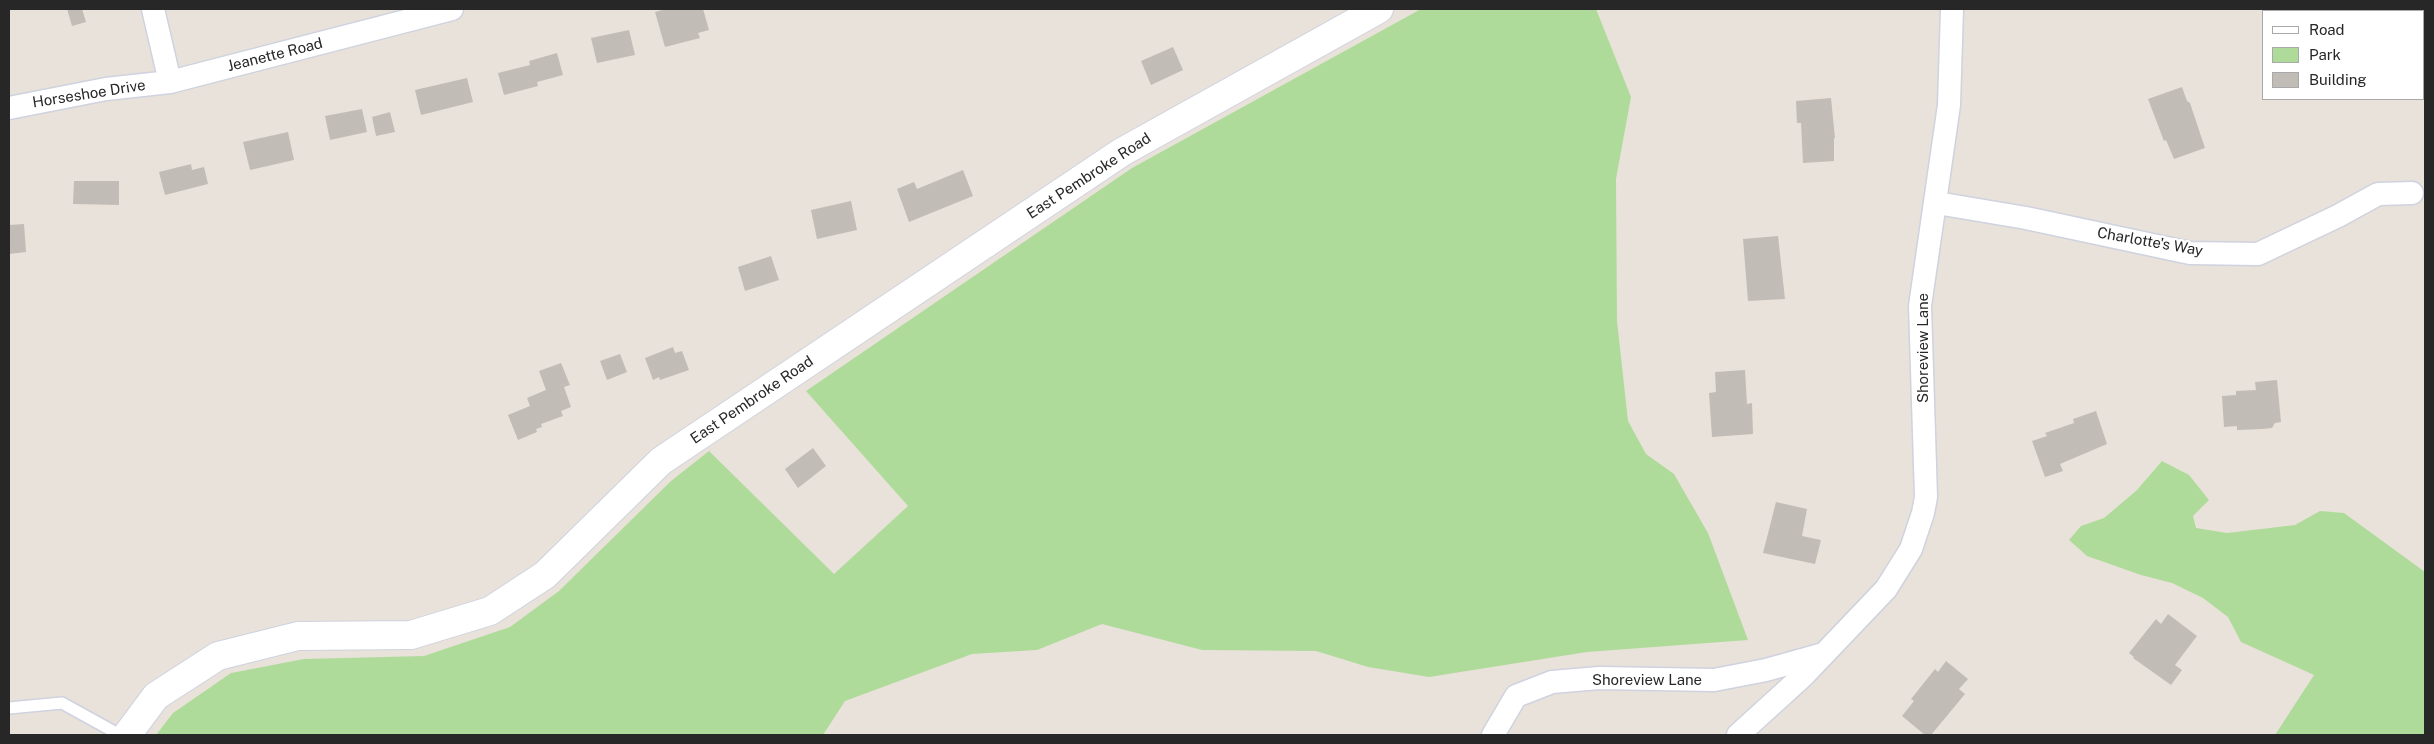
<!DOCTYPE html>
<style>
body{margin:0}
#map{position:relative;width:2434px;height:744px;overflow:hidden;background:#e9e2da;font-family:"Public Sans",sans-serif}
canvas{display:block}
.frame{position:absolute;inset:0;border:10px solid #272727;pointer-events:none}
.legend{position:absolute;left:2262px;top:10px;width:162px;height:90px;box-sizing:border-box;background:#fff;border:1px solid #a9a9a9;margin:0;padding:6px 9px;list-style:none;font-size:15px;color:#272727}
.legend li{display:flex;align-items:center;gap:10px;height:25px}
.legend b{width:25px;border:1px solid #a9a9a9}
</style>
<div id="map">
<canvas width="2434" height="744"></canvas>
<div class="frame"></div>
<ul class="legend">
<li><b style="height:6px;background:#fff"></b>Road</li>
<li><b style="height:14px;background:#afdb9a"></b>Park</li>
<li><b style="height:14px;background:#c1bcb6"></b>Building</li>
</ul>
</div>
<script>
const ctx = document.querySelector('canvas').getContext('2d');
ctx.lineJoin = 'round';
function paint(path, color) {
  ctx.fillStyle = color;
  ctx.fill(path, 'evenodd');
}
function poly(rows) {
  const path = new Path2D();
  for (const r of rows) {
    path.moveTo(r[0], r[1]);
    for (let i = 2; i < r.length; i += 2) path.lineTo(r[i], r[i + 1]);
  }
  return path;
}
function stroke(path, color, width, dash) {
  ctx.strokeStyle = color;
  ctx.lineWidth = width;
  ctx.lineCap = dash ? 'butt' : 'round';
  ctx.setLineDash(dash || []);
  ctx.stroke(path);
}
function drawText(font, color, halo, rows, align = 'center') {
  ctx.font = font + ' "Public Sans",sans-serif';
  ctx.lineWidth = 4.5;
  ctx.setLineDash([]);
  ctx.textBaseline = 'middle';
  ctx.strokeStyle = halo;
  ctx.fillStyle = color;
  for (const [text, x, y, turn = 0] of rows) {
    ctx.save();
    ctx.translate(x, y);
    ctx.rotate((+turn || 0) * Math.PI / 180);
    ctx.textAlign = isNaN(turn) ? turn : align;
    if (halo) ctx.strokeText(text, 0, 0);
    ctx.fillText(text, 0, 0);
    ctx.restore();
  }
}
paint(poly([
 [1421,9,1596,9,1631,97,1616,179,1617,321,1628,421,1646,454,1674,474,1708,533,1748,640,1587,652,1429,677,1368,667,1316,651,1202,650,1102,624,1037,650,972,654,845,701,823,735,156,735,173,713,231,673,304,659,424,656,510,627,559,591,671,481,709,451,834,574,908,506,806,391,1132,168],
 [2162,461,2189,475,2209,500,2193,516,2196,528,2227,533,2295,525,2320,511,2344,513,2425,572,2425,735,2275,735,2314,675,2241,642,2228,617,2203,598,2172,583,2141,575,2087,556,2069,540,2081,526,2104,518,2136,491]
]), '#afdb9a');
paint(poly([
 [67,9,82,9,86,22,72,26],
 [666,9,703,9,709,30,698,33,700,38,665,47,655,12],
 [629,30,635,55,597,63,591,38],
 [1173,47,1183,70,1151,85,1141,61],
 [557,53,563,75,537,82,538,86,504,95,498,73,530,65,529,61],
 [467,78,473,102,421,115,415,90],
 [2182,87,2187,101,2190,103,2205,148,2174,159,2166,140,2164,141,2148,99],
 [1831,98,1835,138,1834,138,1834,161,1803,163,1801,123,1797,123,1796,101],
 [362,109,367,132,330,140,325,116],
 [390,112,395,132,376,136,372,117],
 [288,132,294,160,250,170,243,142],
 [191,164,192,170,204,167,208,184,165,195,159,172],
 [963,170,973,196,909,222,897,189,914,182,917,189],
 [74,181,119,181,119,205,73,204],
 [851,201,857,230,817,239,811,210],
 [24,224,26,252,9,254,9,225],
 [1778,236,1785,299,1748,301,1743,239],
 [771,256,779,280,745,291,738,267],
 [673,347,675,353,682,351,689,370,660,380,659,377,653,380,645,358],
 [620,354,627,372,607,380,600,361],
 [561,363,570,385,564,387,571,407,561,411,563,416,541,424,542,427,536,429,537,432,518,440,508,415,530,406,527,398,546,390,539,371],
 [1745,370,1747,404,1752,403,1753,434,1712,437,1709,393,1716,392,1715,372],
 [2277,380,2281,422,2275,423,2272,428,2263,429,2237,430,2237,426,2224,427,2222,396,2236,395,2236,391,2256,390,2255,382],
 [2096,411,2107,444,2060,464,2063,471,2045,477,2032,441,2047,436,2045,433,2074,423,2073,419],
 [813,448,826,466,798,488,785,469],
 [1776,502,1807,509,1802,536,1821,540,1815,564,1763,553],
 [2168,614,2197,636,2175,665,2182,670,2171,685,2133,658,2134,657,2129,653,2156,619,2161,624],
 [1946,661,1968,679,1959,689,1965,694,1931,735,1925,735,1902,716,1914,701,1911,699,1935,669,1938,672]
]), '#c1bcb6');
const lane = poly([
 [9,708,62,703,120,735]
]);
const street = poly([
 [153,9,170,82],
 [9,108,106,89,170,82,452,9],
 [1937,203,2026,218,2190,253,2258,254,2338,216,2378,194,2412,193],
 [1493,735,1516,696,1552,682,1599,678,1714,680,1766,670,1823,654],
 [1738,735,1804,675,1886,589,1911,549,1923,513,1926,497,1920,306,1949,105,1952,9]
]);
const secondary = poly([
 [127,735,156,696,218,656,298,636,411,635,490,611,545,575,661,461,1122,152,1379,9]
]);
stroke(lane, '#cfd2df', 14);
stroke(street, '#cfd2df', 25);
stroke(secondary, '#cfd2df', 30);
stroke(lane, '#fff', 11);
stroke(street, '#fff', 22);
stroke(secondary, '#fff', 28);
drawText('15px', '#272727', '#fff', [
 ["Jeanette Road",275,55,-14],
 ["Horseshoe Drive",89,94,-9],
 ["East Pembroke Road",1089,176,-33],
 ["Charlotte's Way",2150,242,10],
 ["Shoreview Lane",1923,348,-90],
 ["East Pembroke Road",752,400,-34],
 ["Shoreview Lane",1647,680]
]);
</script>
